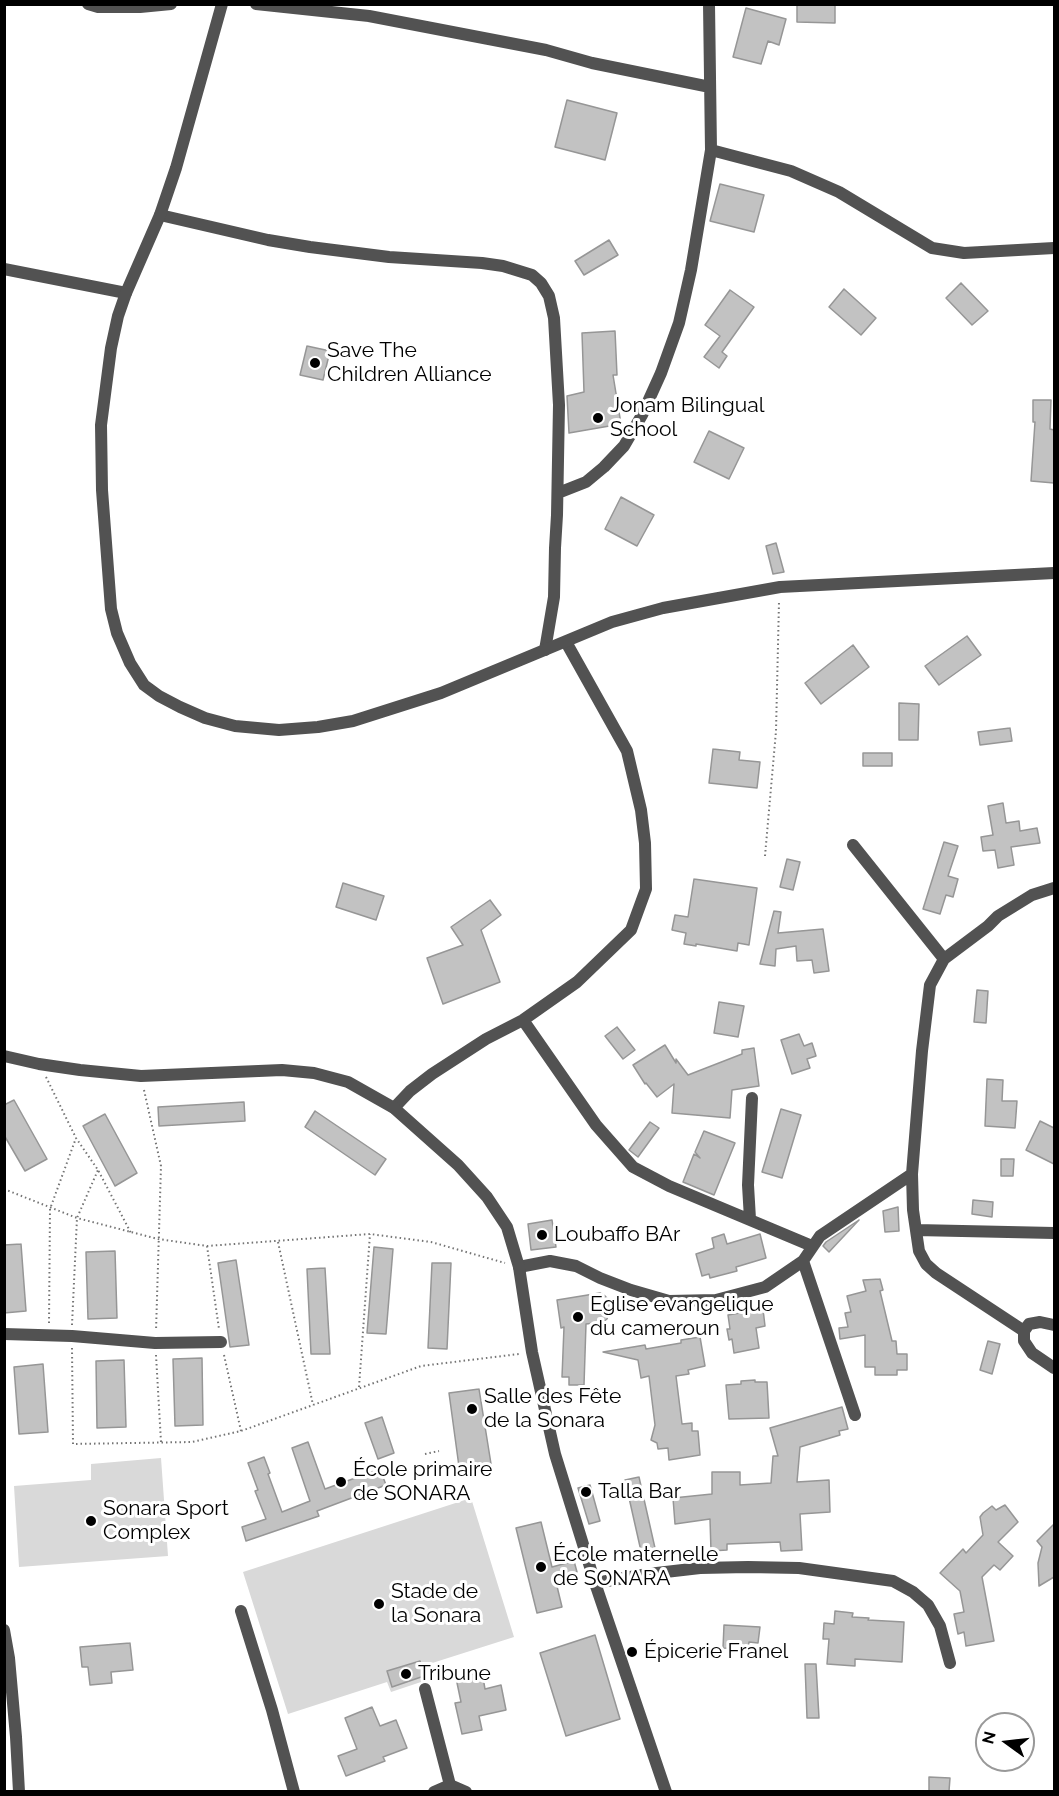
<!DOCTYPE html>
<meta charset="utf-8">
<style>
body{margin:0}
#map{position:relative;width:1059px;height:1796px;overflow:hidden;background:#fff;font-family:Raleway,sans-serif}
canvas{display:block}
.frame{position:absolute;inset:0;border:6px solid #000;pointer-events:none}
.north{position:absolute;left:975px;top:1712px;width:60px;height:60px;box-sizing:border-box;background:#fff;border:2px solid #999;border-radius:50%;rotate:285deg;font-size:16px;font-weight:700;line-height:24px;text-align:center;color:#000}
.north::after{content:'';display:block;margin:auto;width:21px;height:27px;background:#000;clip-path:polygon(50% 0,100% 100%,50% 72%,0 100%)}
</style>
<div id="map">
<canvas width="1059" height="1796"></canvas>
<div class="frame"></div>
<div class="north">N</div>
</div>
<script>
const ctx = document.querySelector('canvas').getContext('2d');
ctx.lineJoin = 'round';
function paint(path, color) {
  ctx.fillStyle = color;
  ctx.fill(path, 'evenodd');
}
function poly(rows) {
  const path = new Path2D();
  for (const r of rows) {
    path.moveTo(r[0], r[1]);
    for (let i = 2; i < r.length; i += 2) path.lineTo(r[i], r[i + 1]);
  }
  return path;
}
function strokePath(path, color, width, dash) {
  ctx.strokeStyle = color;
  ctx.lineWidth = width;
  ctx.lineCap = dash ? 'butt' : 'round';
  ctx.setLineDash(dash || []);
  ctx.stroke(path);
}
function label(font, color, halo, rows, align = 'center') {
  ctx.font = font + ' Raleway,sans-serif';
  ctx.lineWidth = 6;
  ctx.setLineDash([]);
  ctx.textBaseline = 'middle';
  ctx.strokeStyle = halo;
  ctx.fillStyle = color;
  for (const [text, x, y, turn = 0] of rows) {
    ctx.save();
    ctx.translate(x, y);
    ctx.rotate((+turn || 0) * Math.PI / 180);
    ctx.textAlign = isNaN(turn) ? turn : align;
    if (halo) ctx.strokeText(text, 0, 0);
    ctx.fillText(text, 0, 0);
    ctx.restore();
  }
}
const green = poly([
 [161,1458,168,1556,19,1567,14,1486,91,1480,91,1464],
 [471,1498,514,1637,426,1665,430,1679,391,1692,387,1682,288,1714,243,1572]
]);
const building = poly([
 [797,4,835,4,835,23,797,22,797,4],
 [746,8,786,19,779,45,768,41,761,64,733,57,746,8],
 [567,100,617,113,605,160,555,147,567,100],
 [720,184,764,195,754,232,710,221,720,184],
 [609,240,618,255,584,275,575,261,609,240],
 [961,283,988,311,972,325,946,298,961,283],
 [844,289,876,318,861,335,829,307,844,289],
 [730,290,754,307,722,352,727,356,719,368,704,357,720,336,705,325,730,290],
 [615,331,617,375,613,375,621,424,569,433,567,396,584,392,582,333,615,331],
 [307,346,330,351,323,380,300,375,307,346],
 [1033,400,1051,400,1050,429,1054,430,1054,483,1031,481,1035,422,1033,422,1033,400],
 [709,431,744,448,729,479,694,462,709,431],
 [621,497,654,515,637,546,605,529,621,497],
 [776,543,784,572,773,574,766,546,776,543],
 [967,636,981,655,939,685,925,666,967,636],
 [853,645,869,667,821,704,805,683,853,645],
 [899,703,919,704,918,740,899,740,899,703],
 [1010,728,1012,741,980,745,978,732,1010,728],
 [713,749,740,752,739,760,760,762,757,788,709,783,713,749],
 [863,753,892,753,892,766,863,766,863,753],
 [1003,803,1006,823,1019,821,1020,831,1037,828,1040,843,1011,847,1014,865,998,868,995,850,983,851,981,837,993,835,988,806,1003,803],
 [944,842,958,846,948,876,958,879,953,897,946,895,940,914,923,909,944,842],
 [787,859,800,862,793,890,780,887,787,859],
 [694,879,757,888,749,945,738,943,737,951,696,944,696,946,684,944,686,933,672,930,675,915,688,917,694,879],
 [343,883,384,896,376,920,336,907,343,883],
 [490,900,501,915,481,930,500,982,443,1004,427,958,463,945,451,927,490,900],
 [774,911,781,912,778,933,823,929,829,971,814,973,812,960,797,961,796,946,776,949,775,966,760,964,774,911],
 [977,990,988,991,986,1023,974,1022,977,990],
 [719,1002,744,1006,738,1037,714,1033,719,1002],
 [617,1027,635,1050,623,1059,605,1036,617,1027],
 [799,1034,804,1046,812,1043,816,1056,807,1059,810,1068,792,1074,781,1040,799,1034],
 [665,1045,676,1063,676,1059,688,1075,742,1054,742,1050,754,1048,759,1086,732,1090,730,1118,672,1113,674,1084,657,1097,646,1083,645,1084,633,1065,665,1045],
 [987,1079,1003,1080,1002,1101,1017,1101,1015,1128,985,1126,987,1079],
 [14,1100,47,1159,25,1171,4,1135,4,1105,14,1100],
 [244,1102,245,1121,159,1126,158,1107,244,1102],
 [781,1109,801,1115,782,1178,762,1172,781,1109],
 [315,1111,386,1159,375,1175,305,1127,315,1111],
 [105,1114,137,1173,115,1186,83,1126,105,1114],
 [1040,1121,1054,1128,1054,1164,1026,1150,1040,1121],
 [650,1122,659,1128,638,1157,629,1150,650,1122],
 [704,1131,735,1143,714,1195,683,1182,694,1154,700,1158,695,1152,704,1131],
 [1001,1159,1014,1159,1013,1176,1001,1176,1001,1159],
 [973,1200,993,1202,992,1217,972,1214,973,1200],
 [898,1207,899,1231,885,1232,883,1211,898,1207],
 [552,1220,556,1247,531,1250,528,1224,552,1220],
 [859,1220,829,1252,823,1246,826,1242,859,1220],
 [724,1234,727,1244,760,1234,766,1258,736,1267,737,1271,710,1278,709,1274,702,1276,696,1254,714,1248,712,1238,724,1234],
 [21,1244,26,1311,4,1313,4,1245,21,1244],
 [374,1247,393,1249,386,1334,367,1333,374,1247],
 [115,1251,117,1318,88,1319,86,1252,115,1251],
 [236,1260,249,1345,230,1347,218,1263,236,1260],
 [432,1263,451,1263,447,1349,428,1348,432,1263],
 [325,1268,330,1354,311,1354,307,1269,325,1268],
 [880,1279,883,1290,880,1291,892,1341,896,1341,897,1354,907,1354,907,1370,897,1370,897,1375,875,1375,875,1367,865,1367,865,1335,840,1339,839,1328,848,1327,845,1313,851,1312,847,1296,866,1291,863,1280,880,1279],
 [600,1293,605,1296,609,1300,611,1309,607,1319,603,1322,586,1324,584,1385,569,1385,569,1377,562,1377,564,1327,561,1328,557,1300,600,1293],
 [763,1309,765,1326,756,1328,759,1348,734,1353,732,1339,729,1340,727,1329,730,1329,728,1315,763,1309],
 [700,1337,705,1366,688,1370,689,1374,676,1376,682,1424,692,1423,692,1431,698,1431,700,1455,669,1460,668,1448,658,1449,657,1443,651,1440,655,1425,649,1376,641,1378,638,1360,603,1352,645,1345,646,1349,681,1343,681,1340,700,1337],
 [988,1341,1000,1344,992,1374,980,1370,988,1341],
 [202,1358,203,1425,175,1426,173,1359,202,1358],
 [124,1360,126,1427,97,1428,96,1361,124,1360],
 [43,1364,48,1432,19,1434,14,1367,43,1364],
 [755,1380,755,1382,767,1382,769,1418,729,1419,726,1385,741,1384,741,1381,755,1380],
 [479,1389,492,1470,460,1474,449,1393,479,1389],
 [842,1407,848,1429,839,1431,840,1435,800,1447,797,1482,829,1480,830,1512,800,1514,802,1550,781,1551,780,1542,727,1544,727,1550,711,1551,710,1519,675,1524,673,1498,712,1494,712,1472,740,1472,740,1485,771,1483,773,1456,778,1456,770,1428,842,1407],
 [382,1417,394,1453,378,1459,365,1423,382,1417],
 [308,1442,325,1489,380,1469,386,1485,317,1511,319,1516,246,1541,242,1527,266,1519,255,1491,258,1490,248,1463,264,1457,270,1473,268,1474,282,1512,310,1501,292,1448,308,1442],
 [639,1477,657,1557,643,1560,625,1480,639,1477],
 [590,1485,600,1521,589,1524,578,1488,590,1485],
 [1005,1505,1018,1522,998,1542,1013,1556,1000,1570,994,1565,982,1577,994,1641,966,1646,964,1632,958,1634,954,1614,964,1612,960,1591,940,1573,963,1549,966,1553,983,1535,980,1517,983,1513,992,1506,996,1510,1005,1505],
 [541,1522,552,1567,574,1561,577,1572,555,1578,562,1607,537,1613,516,1528,541,1522],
 [1054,1524,1054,1577,1039,1586,1038,1563,1042,1547,1037,1541,1054,1524],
 [835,1611,853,1613,852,1617,869,1618,868,1620,904,1622,902,1662,855,1659,855,1666,827,1664,829,1639,823,1639,824,1623,834,1624,835,1611],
 [724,1625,760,1627,758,1643,749,1642,748,1649,723,1648,724,1625],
 [595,1635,620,1719,566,1736,540,1653,595,1635],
 [130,1643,133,1670,111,1672,112,1683,90,1685,88,1667,82,1667,80,1647,130,1643],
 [420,1661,424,1676,392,1687,387,1671,420,1661],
 [805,1664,816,1664,819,1718,807,1718,805,1664],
 [482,1672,485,1689,501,1685,506,1710,479,1716,482,1730,462,1734,455,1703,461,1702,456,1678,482,1672],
 [372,1707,380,1726,396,1720,407,1748,383,1757,385,1761,346,1776,338,1756,357,1749,345,1718,372,1707],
 [929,1777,950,1778,949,1791,929,1791,929,1777]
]);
const path = poly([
 [765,856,776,731,779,602],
 [46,1077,76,1138,98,1170,131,1233],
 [144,1090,161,1166,156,1331],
 [4,1189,77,1218,158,1239,207,1246,370,1234,431,1242,505,1263],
 [278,1242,313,1405],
 [207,1246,219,1329],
 [49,1323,50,1209,76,1138],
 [72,1325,77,1218,98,1170],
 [72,1348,73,1444,192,1442,241,1431,421,1366,519,1354],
 [156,1355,161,1442],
 [224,1355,241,1431],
 [359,1387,370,1234],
 [425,1454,439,1451]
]);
const minor = poly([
 [88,4,98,7,140,7,171,4],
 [256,4,369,16,546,50,592,63,710,87],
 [711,150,791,171,839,192,932,248,964,253,1054,248],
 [160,215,268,240,310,247,389,257,482,263,503,266,532,275,541,283,549,296,554,318,559,405,557,515,555,548,554,597,545,650],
 [4,269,126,293],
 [558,493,586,482,604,467,624,446,642,415,661,373,679,323,691,270,711,150,709,4],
 [853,845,944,959],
 [523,1020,596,1125,633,1167,669,1186,812,1246],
 [394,1108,410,1091,432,1074,486,1039,523,1020,577,982,631,930,646,889,645,843,641,810,627,751,566,642],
 [750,1219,748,1185,752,1098],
 [916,1230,1054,1233],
 [803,1261,855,1415],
 [519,1267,550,1261,576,1266,600,1278,631,1290,669,1301,716,1300,765,1287,803,1261,820,1236,912,1174],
 [1054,1325,1040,1322,1029,1324,1024,1331,1024,1341,1032,1353,1054,1368],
 [1024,1331,936,1273,926,1264,919,1251,913,1210,912,1174,922,1051,930,985,944,959,988,926,998,916,1032,895,1054,888],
 [4,1334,72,1336,155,1343,221,1342],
 [595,1583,648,1574,700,1568,748,1567,799,1568,893,1581,913,1592,928,1605,940,1626,950,1663],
 [241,1611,272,1710,294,1792],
 [425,1689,450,1785,466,1792],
 [434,1792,450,1785]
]);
const tertiary = poly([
 [222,4,176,168,160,215,126,293,118,316,111,348,101,425,102,490,111,609,117,633,130,663,144,685,159,696,180,707,205,718,235,726,279,730,318,727,353,721,441,693,612,622,663,608,780,587,1054,573],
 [4,1056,39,1064,80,1070,141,1076,282,1070,314,1073,348,1082,394,1108,458,1165,487,1197,507,1227,519,1267,532,1352,555,1454,595,1583,666,1792],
 [4,1630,9,1658,16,1737,19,1792]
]);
const markers = [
 [315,363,6,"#000"],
 [598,418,6,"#000"],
 [542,1235,6,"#000"],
 [578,1317,6,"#000"],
 [472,1409,6,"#000"],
 [341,1482,6,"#000"],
 [586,1492,6,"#000"],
 [91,1521,6,"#000"],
 [541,1567,6,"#000"],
 [379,1604,6,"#000"],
 [632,1652,6,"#000"],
 [406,1674,6,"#000"]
];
const poiNames = [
 ["Save The",327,351],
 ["Children Alliance",327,375],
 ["Jonam Bilingual",610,406],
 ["School",610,430],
 ["Loubaffo BAr",554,1235],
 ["Eglise evangelique",590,1305],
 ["du cameroun",590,1329],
 ["Salle des Fête",484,1397],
 ["de la Sonara",484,1421],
 ["École primaire",353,1470],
 ["de SONARA",353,1494],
 ["Talla Bar",598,1492],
 ["Sonara Sport",103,1509],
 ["Complex",103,1533],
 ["École maternelle",553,1555],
 ["de SONARA",553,1579],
 ["Stade de",391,1592],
 ["la Sonara",391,1616],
 ["Épicerie Franel",644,1652],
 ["Tribune",418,1674]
];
paint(green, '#d9d9d9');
paint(building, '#c2c2c2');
strokePath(building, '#969696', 1.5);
strokePath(path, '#747474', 2, [1.5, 3]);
strokePath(minor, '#525252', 12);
strokePath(tertiary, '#525252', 12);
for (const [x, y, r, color] of markers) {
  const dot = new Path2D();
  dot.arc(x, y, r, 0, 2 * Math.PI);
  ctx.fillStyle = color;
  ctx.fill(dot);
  strokePath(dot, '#fff', 2);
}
label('21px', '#000', '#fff', poiNames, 'left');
</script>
